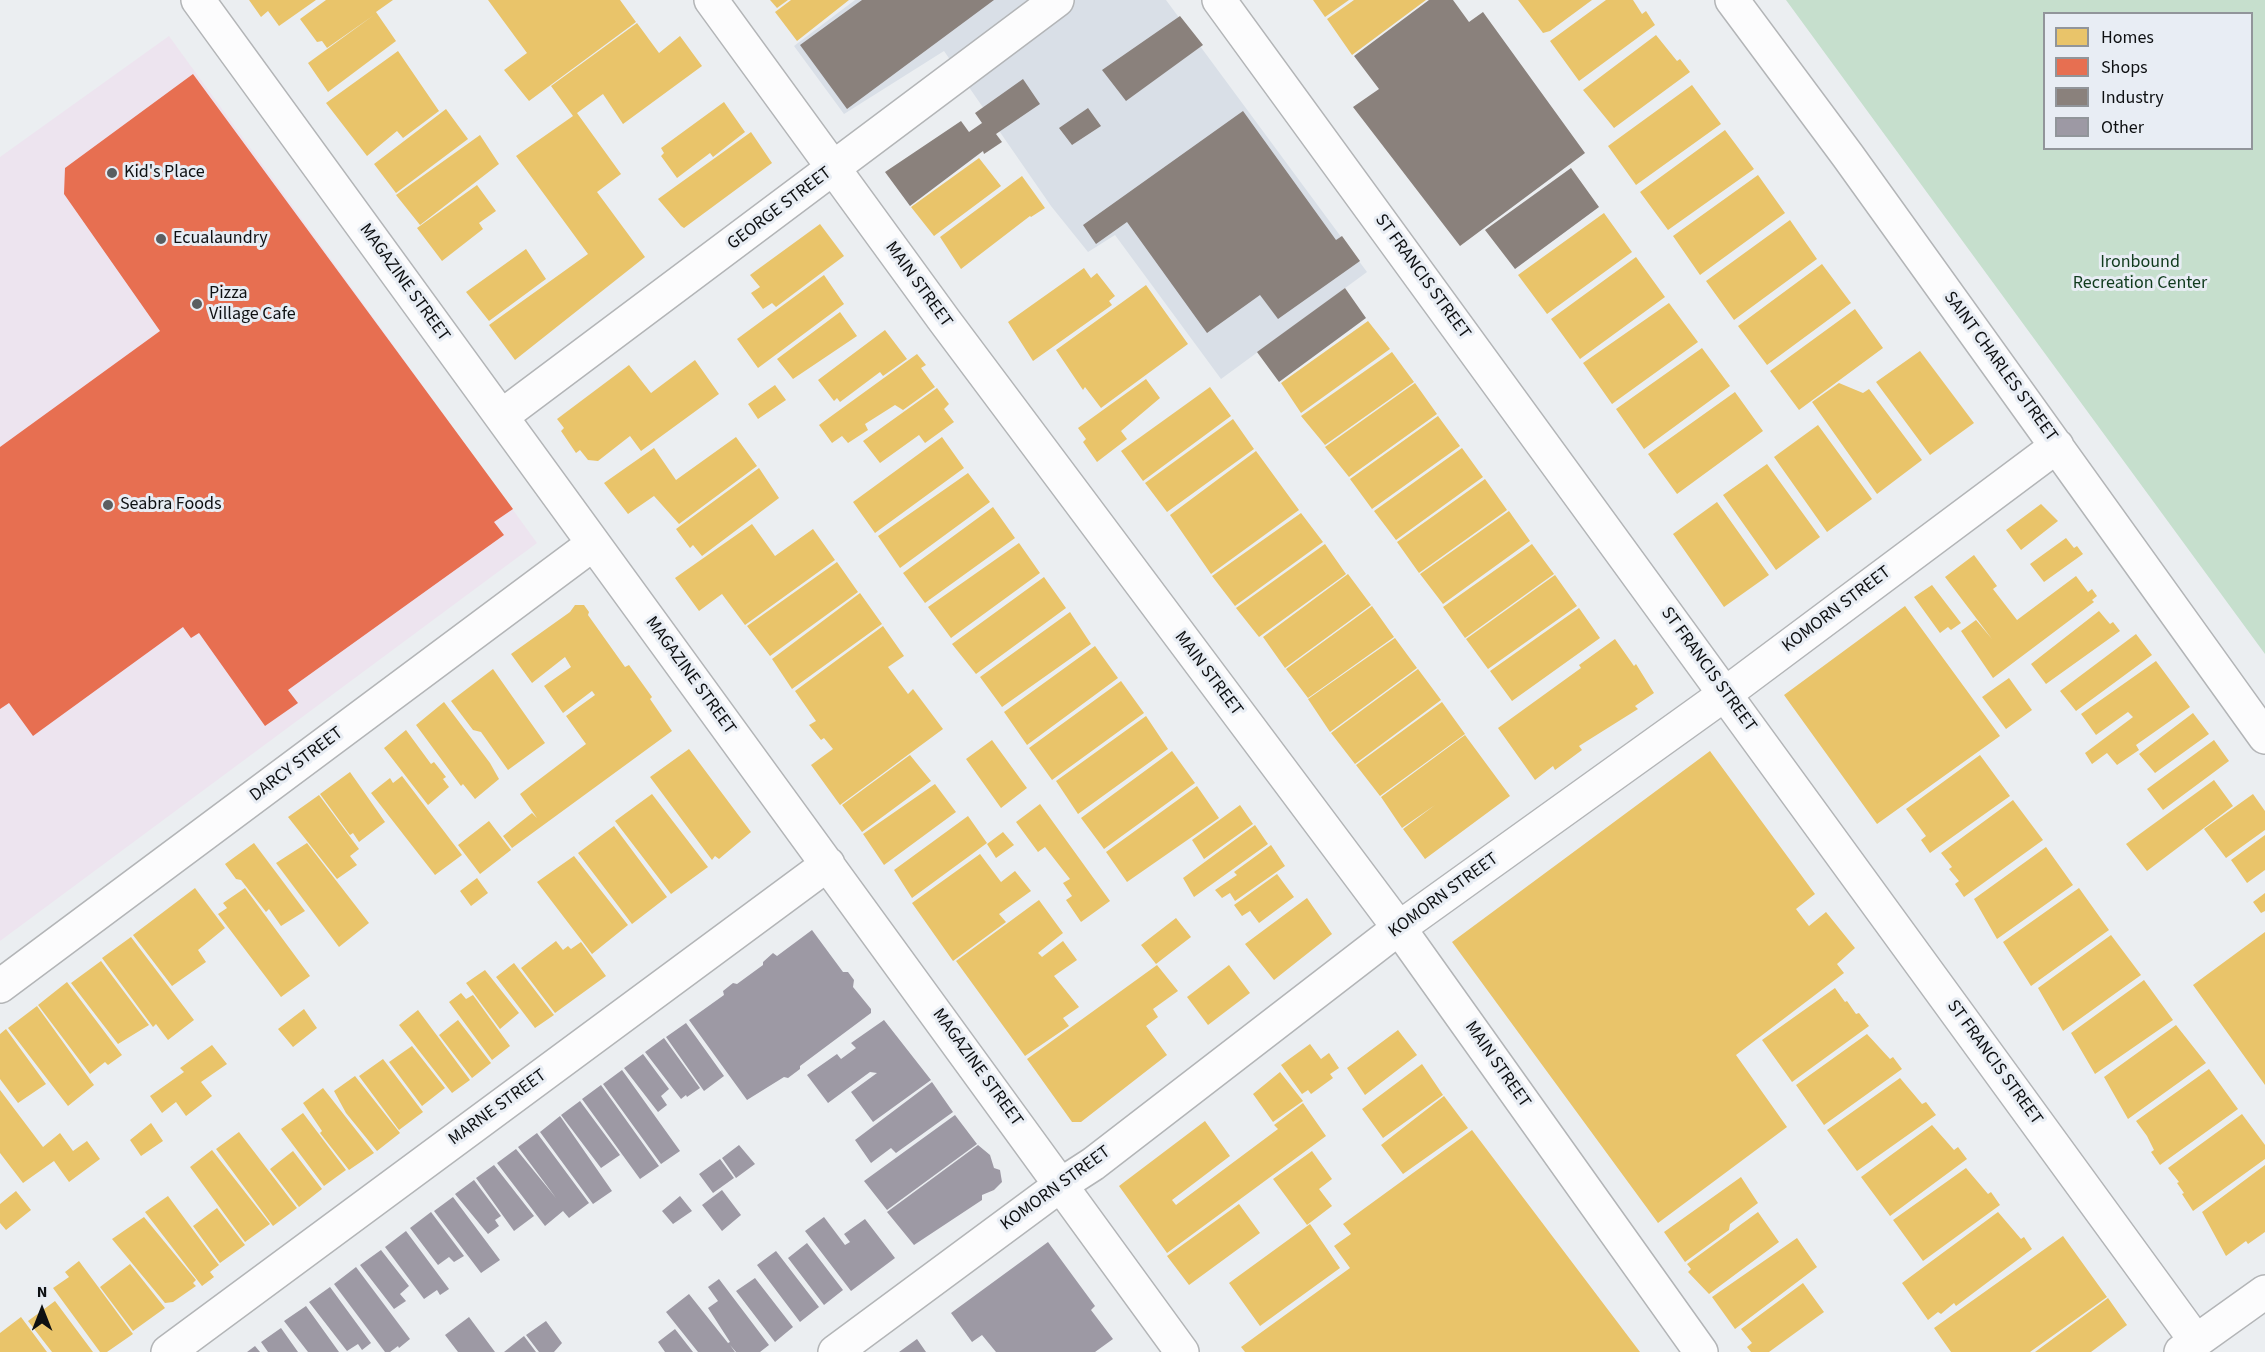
<!DOCTYPE html>
<style>
body{margin:0}
#map{position:relative;width:2265px;height:1352px;overflow:hidden;background:#ebeef1;font-family:"Source Sans 3",sans-serif}
canvas{display:block}
.legend{position:absolute;left:2043px;top:12px;width:210px;height:138px;box-sizing:border-box;background:#e8edf4;border:2px solid #91959a;margin:0;padding:8px 10px;list-style:none;font-size:18px;color:#0e1012}
.legend li{display:flex;align-items:center;gap:12px;height:30px}
.legend b{width:30px;border:2px solid #91959a}
.north{position:absolute;left:12px;top:1280px;width:60px;height:60px;-webkit-text-stroke:4px #e8edf4;paint-order:stroke;rotate:0deg;font-size:16px;font-weight:700;line-height:24px;text-align:center;color:#0e1012}
.north::after{content:'';display:block;margin:auto;width:21px;height:27px;background:#0e1012;clip-path:polygon(50% 0,100% 100%,50% 72%,0 100%)}
</style>
<div id="map">
<canvas width="2265" height="1352"></canvas>
<ul class="legend">
<li><b style="height:16px;background:#e9c46a"></b>Homes</li>
<li><b style="height:16px;background:#e76f51"></b>Shops</li>
<li><b style="height:16px;background:#8a817c"></b>Industry</li>
<li><b style="height:16px;background:#9d99a4"></b>Other</li>
</ul>
<div class="north">N</div>
</div>
<script>
const ctx = document.querySelector('canvas').getContext('2d');
ctx.lineJoin = 'round';
function paint(path, color) {
  ctx.fillStyle = color;
  ctx.fill(path, 'evenodd');
}
function poly(rows) {
  const path = new Path2D();
  for (const r of rows) {
    path.moveTo(r[0], r[1]);
    for (let i = 2; i < r.length; i += 2) path.lineTo(r[i], r[i + 1]);
  }
  return path;
}
function strokePath(path, color, width, dash) {
  ctx.strokeStyle = color;
  ctx.lineWidth = width;
  ctx.lineCap = dash ? 'butt' : 'round';
  ctx.setLineDash(dash || []);
  ctx.stroke(path);
}
function label(font, color, halo, rows, align = 'center') {
  ctx.font = font + ' "Source Sans 3",sans-serif';
  ctx.lineWidth = 6;
  ctx.setLineDash([]);
  ctx.textBaseline = 'middle';
  ctx.strokeStyle = halo;
  ctx.fillStyle = color;
  for (const [text, x, y, turn = 0] of rows) {
    ctx.save();
    ctx.translate(x, y);
    ctx.rotate((+turn || 0) * Math.PI / 180);
    ctx.textAlign = isNaN(turn) ? turn : align;
    if (halo) ctx.strokeText(text, 0, 0);
    ctx.fillText(text, 0, 0);
    ctx.restore();
  }
}
const commercial = poly([
 [169,36,537,543,0,941,0,157]
]);
const built = poly([
 [855,0,1166,0,1367,272,1221,379,1115,235,1088,252,1051,206,944,51,844,114,794,46]
]);
const green = poly([
 [1786,0,2265,0,2265,654],
 [2044,14,2252,14,2252,148,2044,148]
]);
const homes = poly([
 [249,0,316,0,279,26,268,11,261,17],
 [326,0,393,0,376,12,396,41,328,92,308,63,374,15,327,48,322,41,317,42,300,19],
 [488,0,620,0,636,22,529,101,504,70,527,53],
 [770,0,788,0,777,8],
 [791,0,849,0,797,41,775,12],
 [1313,0,1349,0,1325,17],
 [1354,0,1426,0,1352,55,1327,19],
 [1518,0,1592,0,1550,31,1543,33],
 [1606,0,1633,0,1642,14,1646,11,1655,25,1579,81,1550,41],
 [637,23,659,53,680,36,702,66,623,124,603,94,577,113,621,174,597,192,645,257,515,360,489,325,588,254,516,156,573,116,551,86],
 [1656,35,1677,61,1680,59,1690,72,1614,128,1583,90],
 [398,51,439,111,403,138,397,131,367,156,326,103],
 [1692,85,1721,124,1636,185,1608,146],
 [724,102,745,132,713,157,710,153,677,178,661,156,664,153,661,148],
 [446,109,468,139,396,193,374,164],
 [1725,130,1754,169,1668,230,1640,192],
 [751,132,772,163,684,228,681,226,658,199],
 [480,135,499,164,420,225,396,195],
 [979,158,1001,186,934,236,911,207],
 [1758,175,1785,213,1700,275,1673,236],
 [1022,176,1045,208,1031,217,1030,216,961,269,940,237],
 [477,185,496,211,479,223,483,229,442,261,417,228],
 [1604,213,1632,252,1547,314,1518,275],
 [1790,220,1817,259,1734,320,1706,281],
 [820,224,844,256,776,307,772,303,763,309,751,293,760,287,750,275],
 [526,249,546,279,489,321,466,292],
 [1636,257,1665,297,1580,359,1551,319],
 [1822,264,1851,303,1767,365,1738,326],
 [1084,268,1091,278,1097,273,1115,296,1109,301,1112,305,1033,361,1008,322],
 [824,275,844,304,758,368,737,339],
 [1146,285,1188,344,1101,408,1085,387,1083,390,1056,350],
 [1669,303,1698,342,1612,404,1583,363],
 [1855,309,1883,348,1799,410,1770,371],
 [840,312,857,336,793,379,777,359],
 [1368,321,1390,349,1301,413,1281,383],
 [885,330,907,359,883,376,880,372,840,402,837,398,834,401,818,380],
 [1702,348,1730,386,1644,449,1616,409],
 [1920,351,1974,423,1930,455,1876,382],
 [1392,352,1414,382,1325,445,1301,416],
 [917,354,926,365,921,368,935,387,903,410,895,405,865,424,868,430,848,443,842,436,832,443,819,425],
 [695,360,719,394,641,451,630,436,598,461,588,460,580,450,576,453,561,431,564,428,557,419,629,365,651,393],
 [1146,379,1160,398,1121,431,1127,439,1097,462,1083,442,1086,439,1078,428],
 [1415,383,1437,414,1349,477,1325,447],
 [1839,383,1863,393,1869,389,1922,460,1877,494,1812,402],
 [775,385,786,400,758,419,748,404],
 [1210,387,1231,416,1143,481,1121,451],
 [937,388,949,404,944,409,954,422,925,443,919,435,880,463,863,441],
 [1735,392,1763,431,1677,494,1648,454],
 [1438,416,1460,446,1372,509,1350,479],
 [1233,419,1254,449,1167,512,1145,483],
 [1818,425,1872,499,1827,532,1774,457],
 [736,437,757,466,679,524,654,496,628,514,604,483,654,448,676,480],
 [942,437,964,468,875,533,853,502],
 [1462,448,1483,477,1396,540,1374,511],
 [1256,451,1299,510,1211,574,1170,515],
 [1767,464,1820,537,1776,570,1723,495],
 [759,468,779,498,702,556,693,545,690,548,676,529],
 [968,473,990,502,900,568,878,536],
 [1485,479,1507,510,1419,573,1397,542],
 [1717,502,1769,575,1724,607,1673,534],
 [2041,504,2058,521,2021,550,2006,530],
 [993,507,1015,538,925,603,903,573],
 [1509,511,1530,541,1443,604,1420,574],
 [1301,513,1323,542,1235,606,1212,576],
 [752,524,775,556,813,529,835,560,745,625,722,594,699,611,675,578],
 [2066,538,2074,548,2077,546,2083,554,2044,582,2030,564],
 [1019,543,1040,573,951,638,928,607],
 [1325,544,1346,574,1259,637,1236,608],
 [1532,544,1554,574,1465,638,1443,607],
 [1974,555,1997,586,1993,589,2017,620,2076,576,2088,592,2092,589,2097,596,2092,600,2094,602,1993,678,1961,631,1976,620,1992,639,1945,577],
 [837,562,858,592,770,656,747,626],
 [1348,574,1371,605,1285,668,1263,637],
 [1555,575,1577,606,1488,669,1466,639],
 [1044,577,1066,608,976,674,952,644],
 [1932,585,1961,623,1951,630,1948,627,1940,633,1914,597],
 [860,593,882,624,792,689,772,659],
 [575,605,584,605,589,612,588,615,625,667,629,665,652,697,650,699,672,731,512,848,503,836,532,813,537,818,520,794,586,744,566,716,595,695,592,691,563,713,544,686,571,667,565,657,532,683,511,654,570,612],
 [1372,606,1394,637,1308,698,1286,669],
 [1905,606,2000,736,1877,824,1784,695],
 [1579,608,1600,638,1512,701,1490,671],
 [2099,611,2110,624,2113,622,2120,631,2046,684,2031,664],
 [1070,612,1091,644,1002,707,980,677],
 [883,626,904,656,888,667,908,694,913,689,943,729,840,805,811,765,833,749,824,738,821,740,809,725,816,721,795,691],
 [2136,634,2152,655,2076,711,2060,691],
 [1395,638,1417,668,1330,732,1308,699],
 [1615,639,1634,666,1636,664,1654,693,1635,706,1638,709,1579,746,1582,750,1555,770,1553,766,1535,780,1498,728,1581,668,1579,665],
 [1095,646,1118,678,1027,745,1004,712],
 [2156,661,2190,707,2136,745,2139,750,2117,765,2107,753,2092,764,2085,753,2133,717,2128,712,2096,735,2081,714],
 [493,669,545,743,508,770,481,732,473,730,451,701],
 [1418,669,1441,700,1355,764,1331,733],
 [2009,678,2032,710,2006,729,1982,697],
 [1121,681,1144,713,1052,780,1029,748],
 [444,702,490,763,499,779,475,799,463,784,461,786,416,725],
 [1442,702,1465,734,1380,796,1356,765],
 [2193,713,2209,734,2155,773,2139,754],
 [1146,716,1168,749,1078,814,1056,781],
 [406,730,431,764,434,762,446,777,443,779,449,787,428,805,384,748],
 [1465,735,1510,796,1425,859,1403,829,1435,805,1402,828,1381,797],
 [992,740,1027,788,1001,808,966,759],
 [2214,740,2229,761,2163,810,2147,789],
 [689,749,751,832,719,859,715,856,712,860,650,777],
 [1172,751,1195,783,1104,849,1081,818],
 [1710,751,1815,894,1796,909,1809,926,1826,912,1855,948,1837,964,1844,973,1736,1055,1787,1127,1658,1223,1452,942],
 [910,755,931,781,862,832,842,805],
 [1980,755,2010,796,1930,853,1921,840,1926,836,1906,809],
 [350,772,385,822,359,842,353,833,350,835,320,794],
 [402,776,462,855,435,875,371,793,390,778,393,783],
 [2214,780,2233,806,2147,871,2126,844],
 [935,784,956,812,884,865,863,834],
 [1197,786,1219,818,1127,882,1106,852],
 [652,794,708,867,671,894,615,821],
 [2253,794,2265,811,2265,830,2226,858,2204,829],
 [319,795,359,849,350,856,357,865,337,879,288,817],
 [2013,800,2043,840,1964,897,1955,884,1959,881,1949,869,1952,867,1941,853],
 [1040,804,1110,901,1081,922,1066,900,1072,896,1063,883,1070,879,1045,847,1038,852,1016,822],
 [1240,805,1253,824,1204,859,1192,840],
 [968,816,987,843,912,898,894,870],
 [489,821,511,850,480,874,458,845],
 [1255,825,1268,844,1194,897,1183,878],
 [614,826,667,897,632,924,578,853],
 [1003,832,1014,845,996,858,987,844],
 [2265,835,2265,870,2247,883,2231,860],
 [254,843,305,911,281,926,269,909,266,912,241,880,236,879,225,864],
 [307,843,369,923,339,947,276,863],
 [1271,845,1285,866,1235,901,1230,893,1222,898,1215,890,1237,875,1234,872],
 [2046,847,2073,885,1997,939,1974,899],
 [980,854,1001,882,1015,871,1031,891,999,914,1006,922,953,961,912,903],
 [574,856,628,925,592,954,537,882],
 [1277,874,1294,897,1259,923,1250,911,1242,916,1234,905],
 [477,878,488,893,471,906,460,891],
 [195,888,225,928,198,950,206,962,172,986,133,935],
 [245,888,310,976,281,997,218,914,227,908,223,903],
 [2079,888,2109,930,2031,986,2003,942],
 [2265,893,2265,911,2261,913,2253,902],
 [1307,898,1332,934,1274,980,1245,944],
 [1039,900,1063,933,1038,953,1042,957,1063,941,1077,960,1054,976,1079,1007,1063,1018,1069,1026,1025,1056,956,961],
 [1176,918,1191,937,1156,964,1141,945],
 [2265,932,2265,1085,2193,985],
 [2111,935,2141,975,2063,1031,2038,988],
 [131,937,194,1020,168,1040,156,1024,153,1027,102,958],
 [556,941,563,950,568,946,571,949,581,942,606,976,555,1013,521,968],
 [101,961,149,1025,118,1044,71,983],
 [514,963,554,1015,535,1028,496,977],
 [1157,965,1178,991,1153,1009,1158,1017,1146,1026,1167,1055,1081,1122,1072,1122,1027,1059],
 [1229,965,1250,993,1208,1025,1187,997],
 [485,970,519,1013,500,1029,466,983],
 [2144,980,2173,1020,2095,1074,2071,1033],
 [67,982,122,1055,108,1065,105,1062,90,1074,38,1005],
 [1835,988,1845,1002,1847,1001,1856,1014,1859,1013,1869,1026,1792,1082,1762,1040],
 [461,993,466,999,473,995,510,1046,492,1060,449,1002],
 [37,1006,94,1085,68,1106,8,1028],
 [304,1009,317,1028,293,1047,278,1029],
 [418,1010,470,1080,452,1093,399,1025],
 [458,1020,491,1063,472,1078,439,1035],
 [2176,1025,2206,1063,2128,1119,2104,1077],
 [6,1029,46,1084,18,1103,0,1079,0,1034],
 [1398,1030,1417,1055,1365,1095,1347,1068],
 [1867,1034,1890,1059,1893,1057,1902,1069,1824,1125,1796,1085],
 [1310,1044,1321,1059,1329,1053,1339,1068,1330,1074,1333,1078,1311,1094,1308,1090,1302,1094,1281,1065],
 [212,1045,227,1064,201,1082,212,1096,186,1116,176,1102,162,1113,150,1096,184,1072,180,1068],
 [412,1046,445,1088,422,1106,389,1062],
 [383,1059,423,1112,399,1130,359,1076],
 [1422,1064,1443,1095,1383,1138,1362,1109],
 [2209,1069,2238,1109,2160,1165,2151,1152,2154,1150,2147,1136,2136,1121],
 [1280,1072,1303,1101,1273,1122,1253,1094],
 [355,1076,400,1133,377,1151,346,1113,334,1091],
 [1900,1078,1922,1104,1926,1102,1936,1115,1857,1171,1827,1130],
 [323,1088,374,1153,349,1170,320,1133,322,1131,303,1103],
 [0,1090,43,1147,60,1133,73,1151,87,1141,100,1159,69,1182,54,1161,23,1183,0,1153],
 [1444,1096,1468,1128,1403,1174,1381,1145],
 [1303,1103,1326,1136,1167,1253,1119,1186,1205,1121,1230,1156,1172,1200,1176,1205,1278,1129,1274,1125],
 [303,1113,346,1170,324,1186,281,1129],
 [2242,1114,2265,1145,2265,1159,2193,1211,2182,1194,2184,1193,2177,1183,2179,1182,2168,1168],
 [151,1123,163,1141,141,1156,130,1140],
 [1932,1125,1954,1150,1958,1147,1967,1159,1890,1216,1861,1177],
 [1472,1130,1640,1352,1245,1352,1241,1347,1350,1268,1334,1246,1351,1234,1343,1224],
 [239,1132,297,1208,273,1226,216,1149],
 [212,1150,270,1224,245,1242,190,1167],
 [293,1151,322,1189,299,1207,270,1169],
 [1312,1151,1332,1179,1319,1189,1332,1206,1307,1225,1273,1179],
 [2265,1165,2265,1232,2248,1244,2246,1241,2226,1256,2202,1212],
 [1966,1168,1988,1194,1991,1192,2000,1205,1923,1261,1893,1220],
 [1741,1177,1758,1203,1730,1224,1729,1230,1685,1262,1664,1232],
 [16,1191,31,1210,6,1230,0,1223,0,1204],
 [168,1196,219,1265,210,1272,214,1277,202,1286,145,1212],
 [1239,1204,1260,1233,1189,1285,1167,1256],
 [217,1208,245,1245,220,1263,193,1226],
 [1758,1212,1779,1242,1709,1294,1688,1272,1691,1269,1687,1264],
 [1998,1212,2021,1239,2024,1237,2032,1249,1956,1306,1954,1303,1941,1314,1938,1312,1928,1320,1902,1283],
 [144,1217,196,1280,193,1283,196,1286,173,1302,165,1303,112,1239],
 [1310,1224,1340,1268,1260,1326,1229,1283],
 [2063,1236,2107,1297,2030,1352,1951,1352,1934,1328],
 [1797,1238,1817,1267,1735,1329,1712,1297],
 [79,1261,133,1334,107,1352,100,1352,53,1288,69,1277,65,1272],
 [130,1264,165,1308,133,1331,100,1287],
 [1803,1283,1824,1312,1769,1352,1751,1352,1747,1347,1752,1343,1741,1329],
 [2108,1298,2127,1325,2091,1352,2035,1352],
 [55,1301,93,1352,52,1352,28,1321],
 [21,1317,47,1352,0,1352,0,1333]
]);
const shops = poly([
 [193,74,513,509,494,522,504,535,288,690,298,703,265,726,199,633,191,638,183,627,33,736,9,703,0,709,0,447,160,331,64,194,65,168]
]);
const industry = poly([
 [862,0,994,0,847,109,800,45],
 [1429,0,1453,0,1469,22,1483,12,1585,153,1460,246,1353,107,1379,89,1354,56],
 [1180,16,1203,45,1126,101,1102,70],
 [1023,79,1040,104,996,134,1002,142,984,154,983,151,910,206,885,172,961,121,969,132,982,123,975,113],
 [1088,108,1101,126,1072,145,1059,128],
 [1243,111,1336,240,1342,236,1360,261,1278,319,1260,295,1207,333,1127,222,1096,244,1083,225],
 [1571,168,1599,207,1515,269,1485,230],
 [1345,288,1366,318,1279,382,1257,352]
]);
const building = poly([
 [812,930,843,972,848,972,854,980,853,987,871,1009,871,1013,800,1066,800,1069,788,1078,784,1077,747,1100,689,1020,724,995,723,991,733,983,737,984,763,965,763,962,773,953,777,956],
 [884,1020,931,1080,873,1122,851,1092,877,1073,870,1072,828,1103,807,1075,837,1054,841,1059,856,1048,851,1043],
 [686,1023,724,1076,704,1091,666,1037],
 [664,1038,700,1088,687,1097,686,1095,681,1099,645,1052],
 [643,1054,669,1089,661,1096,667,1105,658,1112,624,1068],
 [622,1070,680,1151,661,1164,603,1084],
 [932,1082,953,1112,896,1153,891,1148,871,1163,855,1140],
 [601,1085,659,1166,640,1179,582,1099],
 [580,1101,620,1155,601,1168,561,1115],
 [955,1115,977,1144,887,1210,864,1181],
 [560,1116,612,1191,593,1204,540,1132],
 [537,1133,589,1203,569,1218,563,1211,545,1226,497,1163,516,1149,556,1198,518,1147],
 [739,1145,755,1164,736,1178,722,1158],
 [978,1145,990,1155,994,1168,1000,1170,1002,1182,994,1190,982,1195,982,1200,914,1245,887,1212],
 [720,1159,734,1178,713,1193,699,1174],
 [494,1165,534,1216,514,1231,476,1178],
 [474,1180,501,1216,495,1220,499,1226,488,1234,455,1194],
 [722,1190,741,1215,722,1231,702,1205],
 [680,1196,692,1211,673,1224,662,1211],
 [453,1197,500,1260,481,1273,434,1211],
 [431,1212,464,1256,454,1262,449,1257,438,1265,410,1228],
 [824,1217,845,1245,850,1242,844,1234,865,1219,895,1258,851,1291,805,1231],
 [406,1231,449,1289,440,1295,437,1290,424,1299,385,1247],
 [1048,1242,1095,1306,1091,1310,1113,1339,1095,1352,996,1352,982,1335,972,1342,951,1313],
 [807,1243,843,1290,824,1305,788,1258],
 [381,1250,409,1286,400,1294,406,1301,394,1309,360,1265],
 [776,1251,819,1307,800,1322,757,1265],
 [356,1267,410,1339,399,1348,398,1346,390,1352,385,1352,334,1284],
 [755,1278,793,1327,775,1342,736,1291],
 [719,1279,769,1345,760,1352,736,1352,730,1345,735,1352,698,1352,666,1312,689,1294,728,1343,730,1342,708,1308,718,1301,708,1287],
 [330,1287,371,1343,362,1350,358,1344,347,1351,309,1302],
 [306,1306,339,1352,308,1352,284,1321],
 [469,1317,495,1352,458,1352,445,1335],
 [546,1321,562,1343,554,1352,539,1352,526,1335],
 [281,1328,298,1352,268,1352,261,1342],
 [675,1329,693,1352,665,1352,658,1342],
 [524,1336,536,1352,504,1352],
 [917,1339,926,1352,899,1352],
 [255,1346,260,1352,247,1352]
]);
const minor = poly([
 [198,0,1182,1352],
 [711,0,944,320,1399,928,1701,1352],
 [1219,0,2196,1341],
 [1732,0,1848,156,2265,737],
 [502,416,1057,0],
 [0,986,593,544],
 [168,1352,828,864],
 [835,1352,1062,1184,1093,1164,1399,928,1725,694,2057,446],
 [2181,1352,2265,1292]
]);
const markers = [
 [112,173,6,"#5b5e60"],
 [161,239,6,"#5b5e60"],
 [197,304,6,"#5b5e60"],
 [108,505,6,"#5b5e60"]
];
const poiNames = [
 ["Kid's Place",124,173],
 ["Ecualaundry",173,239],
 ["Pizza",209,294],
 ["Village Cafe",209,315],
 ["Seabra Foods",120,505]
];
const streetNames = [
 ["GEORGE STREET",780,209,-37],
 ["ST FRANCIS STREET",1422,277,54],
 ["MAGAZINE STREET",404,283,54],
 ["MAIN STREET",918,285,54],
 ["SAINT CHARLES STREET",2000,367,54],
 ["KOMORN STREET",1837,610,-37],
 ["ST FRANCIS STREET",1708,670,54],
 ["MAIN STREET",1208,674,53],
 ["MAGAZINE STREET",690,676,54],
 ["DARCY STREET",297,765,-37],
 ["KOMORN STREET",1444,896,-36],
 ["ST FRANCIS STREET",1994,1063,54],
 ["MAIN STREET",1497,1065,55],
 ["MAGAZINE STREET",977,1068,54],
 ["MARNE STREET",498,1108,-36],
 ["KOMORN STREET",1056,1189,-36]
];
const parkNames = [
 ["Ironbound",2140,263],
 ["Recreation Center",2140,284]
];
paint(commercial, '#ede4ef');
paint(built, '#d9dfe7');
paint(green, '#c6dfcd');
paint(homes, '#e9c46a');
paint(shops, '#e76f51');
paint(industry, '#8a817c');
paint(building, '#9d99a4');
strokePath(minor, '#b3b5b7', 36);
strokePath(minor, '#fcfcfd', 33);
for (const [x, y, r, color] of markers) {
  const dot = new Path2D();
  dot.arc(x, y, r, 0, 2 * Math.PI);
  ctx.fillStyle = color;
  ctx.fill(dot);
  strokePath(dot, '#e8edf4', 2);
}
label('18px', '#0e1012', '#e8edf4', poiNames, 'left');
label('18px', '#0e1012', '#e8edf4', streetNames);
label('18px', '#113c1e', '#e8edf4', parkNames);
</script>
